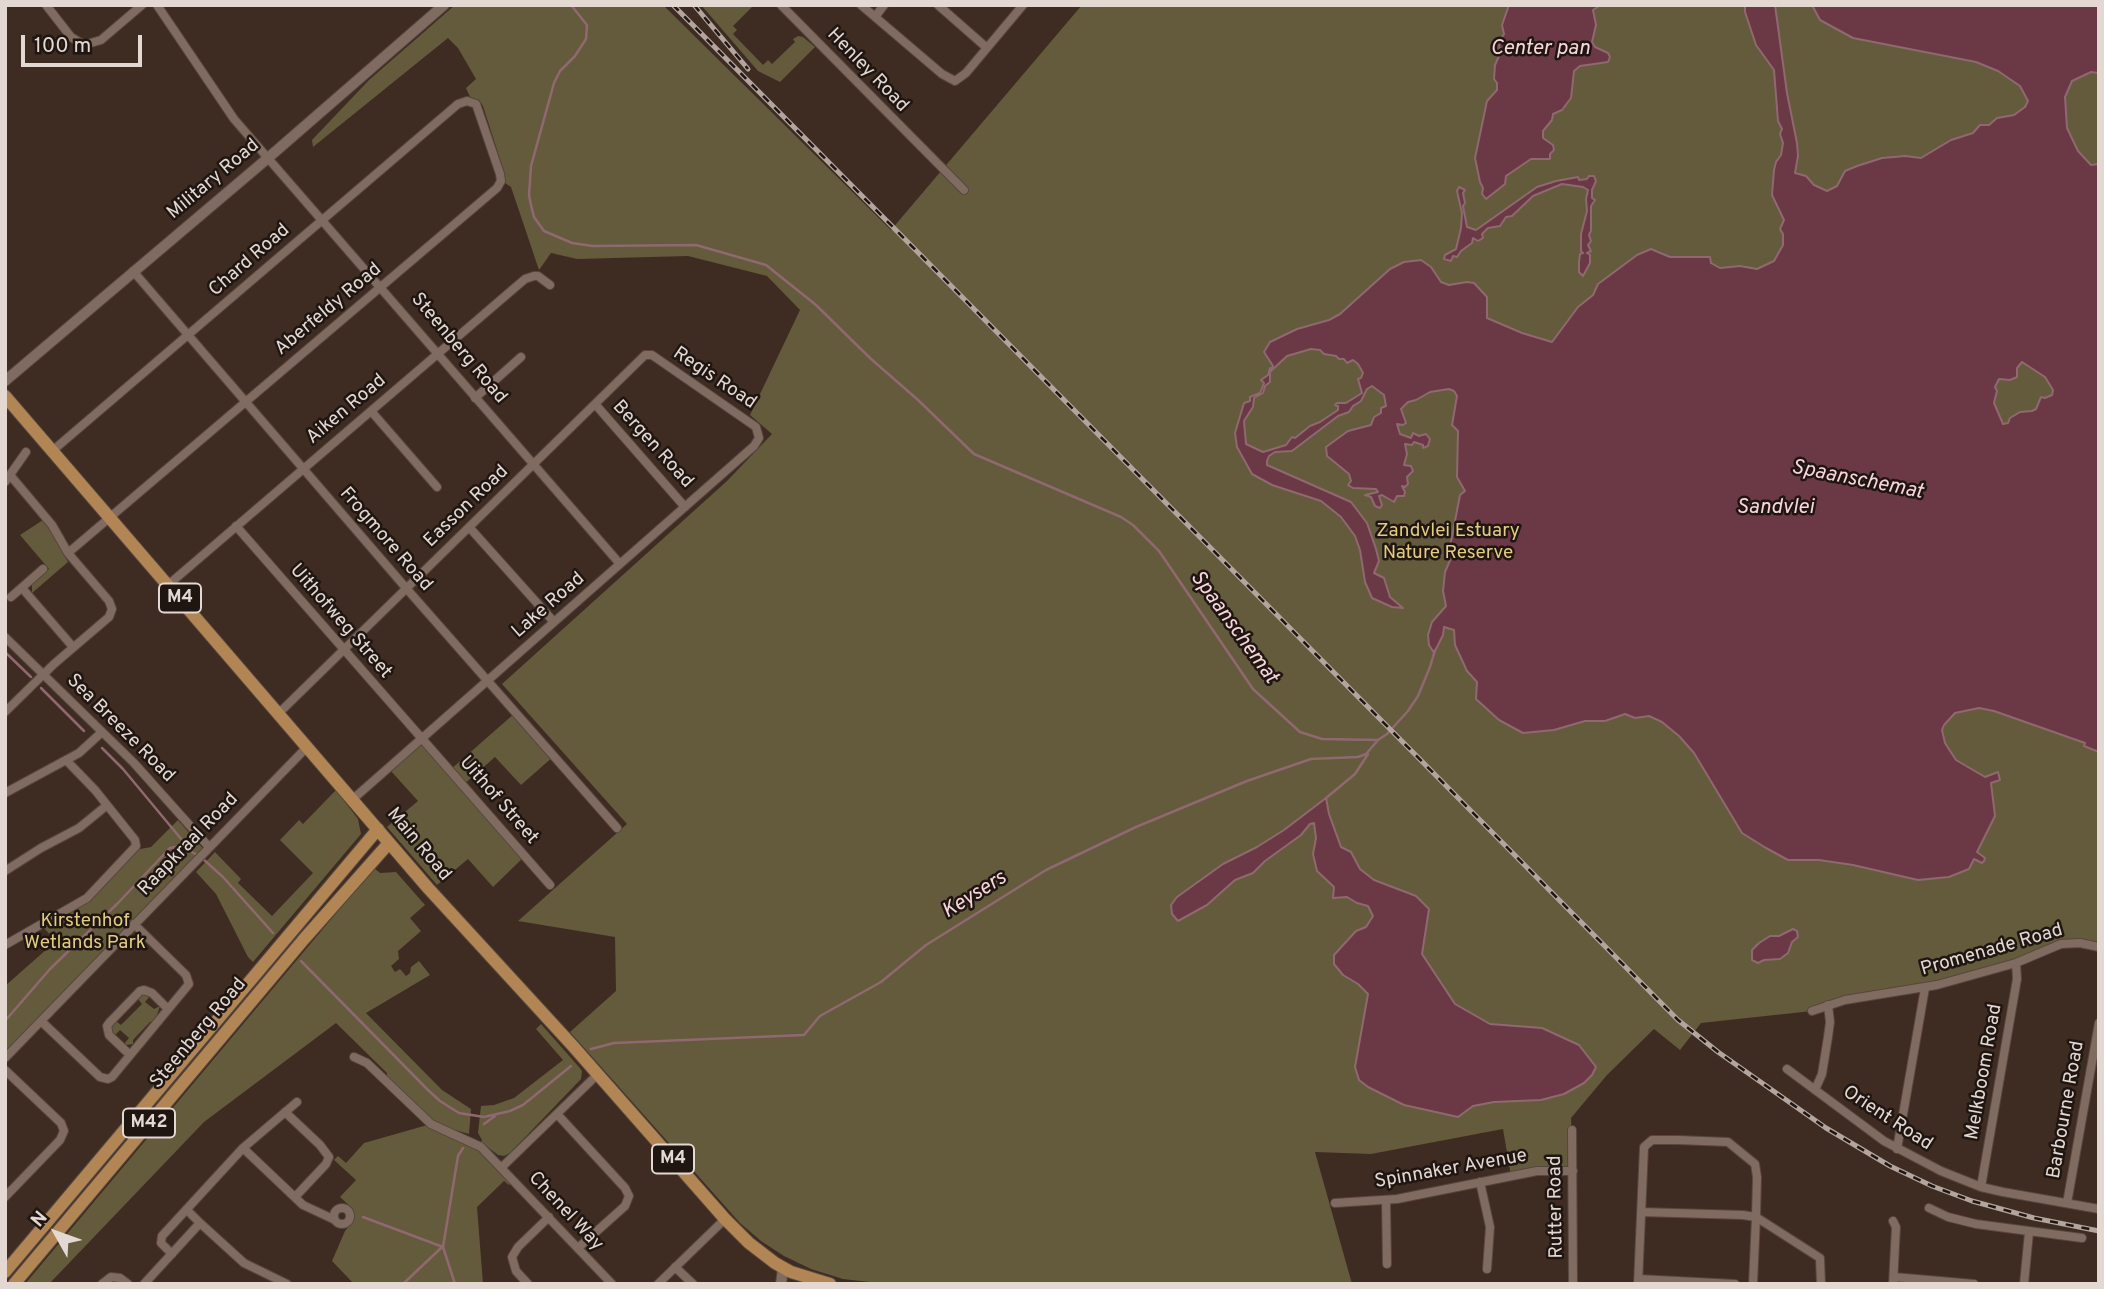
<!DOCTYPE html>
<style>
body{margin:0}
#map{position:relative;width:2104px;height:1289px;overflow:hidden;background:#3e2c22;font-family:Overpass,sans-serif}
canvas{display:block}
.frame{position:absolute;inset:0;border:7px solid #e4d8d2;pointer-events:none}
.north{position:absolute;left:21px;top:1198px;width:70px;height:70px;-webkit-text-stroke:5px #1f1612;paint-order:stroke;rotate:310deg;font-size:19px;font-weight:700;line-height:28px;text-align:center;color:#e4d8d2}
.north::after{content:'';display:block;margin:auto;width:24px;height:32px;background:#e4d8d2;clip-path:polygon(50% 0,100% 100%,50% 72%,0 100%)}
.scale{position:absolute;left:21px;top:35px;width:121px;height:32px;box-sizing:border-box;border:4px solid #e4d8d2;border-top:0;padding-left:9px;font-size:21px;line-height:24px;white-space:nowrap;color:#e4d8d2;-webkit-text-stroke:5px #1f1612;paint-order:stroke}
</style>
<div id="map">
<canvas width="2104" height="1289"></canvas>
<div class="frame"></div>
<div class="north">N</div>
<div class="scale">100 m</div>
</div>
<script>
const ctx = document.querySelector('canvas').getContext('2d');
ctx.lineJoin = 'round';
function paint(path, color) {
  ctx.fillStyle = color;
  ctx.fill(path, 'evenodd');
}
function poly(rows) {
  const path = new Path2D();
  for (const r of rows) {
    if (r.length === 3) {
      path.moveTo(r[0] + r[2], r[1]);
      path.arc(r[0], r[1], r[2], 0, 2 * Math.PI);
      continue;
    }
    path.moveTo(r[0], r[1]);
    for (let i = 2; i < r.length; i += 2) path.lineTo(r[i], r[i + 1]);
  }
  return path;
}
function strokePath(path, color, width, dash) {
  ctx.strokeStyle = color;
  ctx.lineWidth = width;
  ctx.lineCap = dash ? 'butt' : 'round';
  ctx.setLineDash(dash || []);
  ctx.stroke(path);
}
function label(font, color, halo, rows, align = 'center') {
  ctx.font = font + ' Overpass,sans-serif';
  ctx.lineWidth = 5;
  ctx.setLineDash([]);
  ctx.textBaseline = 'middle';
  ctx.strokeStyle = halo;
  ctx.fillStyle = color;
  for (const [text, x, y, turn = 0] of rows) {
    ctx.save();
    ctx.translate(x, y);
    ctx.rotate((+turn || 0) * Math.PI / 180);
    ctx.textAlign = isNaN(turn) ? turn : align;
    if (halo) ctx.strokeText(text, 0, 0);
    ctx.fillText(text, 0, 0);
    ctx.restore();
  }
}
const green = poly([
 [455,5,663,5,891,230,1082,5,2099,5,2099,947,2071,942,2016,963,1937,985,1845,1000,1812,1011,1701,1023,1680,1050,1654,1029,1607,1075,1571,1118,1573,1171,1511,1176,1503,1129,1371,1154,1315,1152,1352,1284,888,1284,843,1279,811,1269,784,1256,761,1241,740,1223,570,1032,616,991,615,937,518,921,627,824,502,684,727,481,772,434,750,415,800,310,767,276,688,256,577,259,551,253,539,270,511,187,505,183,505,175,483,106,479,100,470,97,466,88,476,79,458,48,448,38,313,147,312,140,369,80],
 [701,5,754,5,733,26,737,30,733,34,763,65,768,60,772,64,795,42,793,39,798,36,803,37,815,47,780,82,758,71],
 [43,520,51,531,68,562,32,593,32,583,49,569,20,535],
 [515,713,554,756,521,785,495,757,463,785,525,856,493,887,468,859,437,885,387,827,418,801,390,770,417,745,424,746,450,770],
 [336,790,358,819,361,834,253,962,248,957,216,894,196,872,215,852,241,879,238,883,272,916,313,873,280,840,299,820,303,824],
 [178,820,205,851,5,1058,5,986,56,941,41,925,87,898,135,850,151,847],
 [374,868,380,873,396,872,425,905,410,918,421,931,398,951,399,959,391,966,395,972,400,969,406,976,410,973,411,967,419,961,430,975,366,1013,442,1090,471,1109,469,1134,441,1126,421,1112,387,1078,387,1073,336,1023,204,1122,49,1284,25,1284],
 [143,994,150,996,145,1002,154,1009,160,1006,155,1021,150,1022,133,1040,133,1044,126,1045,124,1044,129,1038,120,1030,115,1035,111,1030,112,1026,116,1021,121,1025,142,1004,138,999],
 [541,1024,579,1067,582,1071,581,1079,510,1153,504,1156,498,1155,481,1142,482,1140,478,1133,481,1106,494,1105,514,1098,563,1060,536,1029],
 [431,1124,472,1141,513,1180,509,1185,504,1181,477,1207,483,1284,354,1284,332,1261,345,1231,354,1220,353,1209,340,1197,356,1180,334,1160,338,1156,346,1163,364,1143]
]);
const water = poly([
 [1509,5,1601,5,1593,10,1596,25,1592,42,1595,47,1608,53,1610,57,1608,62,1580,66,1574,71,1571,98,1562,110,1553,114,1552,120,1543,131,1543,138,1553,145,1554,150,1550,154,1550,159,1531,159,1506,176,1505,184,1486,199,1482,194,1483,188,1480,182,1475,158,1487,101,1497,90,1497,83,1494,79,1495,65,1500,54,1499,42,1504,34,1502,25,1509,5],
 [1745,5,1775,5,1787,93,1797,143,1798,156,1795,173,1806,176,1814,185,1827,191,1837,186,1845,171,1857,166,1882,158,1905,156,1921,158,1951,140,1973,133,1980,125,1989,125,1997,118,2014,115,2025,107,2028,101,2020,86,1998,71,1976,62,1853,38,1820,20,1812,5,2099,5,2099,73,2091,72,2072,81,2065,97,2067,128,2078,151,2091,165,2099,164,2099,752,2084,746,2085,743,1994,711,1979,708,1955,713,1944,725,1942,730,1945,743,1956,760,1985,777,1998,772,2000,780,1991,783,1995,816,1977,852,1985,858,1984,861,1982,863,1974,859,1969,869,1949,877,1918,880,1853,865,1819,860,1788,860,1766,848,1742,833,1694,753,1679,736,1662,722,1649,716,1635,718,1625,714,1605,721,1585,721,1554,730,1523,733,1499,720,1476,699,1477,682,1467,671,1455,645,1454,630,1444,627,1443,635,1434,653,1429,645,1428,635,1432,622,1446,606,1443,591,1445,572,1451,558,1449,552,1460,495,1465,491,1457,477,1458,431,1452,425,1457,396,1454,391,1449,389,1430,392,1416,400,1408,402,1401,409,1406,423,1403,425,1397,424,1400,434,1411,438,1413,433,1419,436,1426,434,1430,439,1428,446,1423,448,1423,445,1414,442,1412,445,1405,444,1407,454,1404,465,1411,466,1413,471,1407,477,1408,484,1405,487,1402,486,1405,492,1404,496,1397,496,1394,502,1382,495,1379,496,1382,505,1380,508,1375,506,1371,497,1365,495,1378,492,1376,489,1353,488,1348,485,1351,481,1349,474,1327,456,1326,447,1348,431,1371,425,1374,417,1381,413,1381,408,1386,406,1384,395,1372,386,1367,389,1361,401,1353,406,1349,412,1338,416,1292,451,1275,452,1269,456,1267,461,1267,465,1351,502,1367,523,1376,549,1379,561,1374,573,1384,578,1390,597,1403,608,1392,607,1372,598,1365,582,1360,550,1355,536,1341,517,1321,501,1272,485,1252,474,1237,447,1235,433,1244,403,1250,401,1250,397,1260,393,1264,383,1261,380,1268,375,1270,368,1272,369,1273,366,1264,352,1270,342,1297,329,1329,320,1340,314,1390,269,1404,262,1421,260,1431,267,1441,282,1449,285,1467,282,1474,283,1487,297,1487,318,1522,333,1552,342,1578,307,1593,295,1598,284,1637,255,1651,249,1670,257,1710,257,1711,263,1720,268,1740,266,1757,269,1774,261,1783,245,1783,234,1780,229,1784,220,1772,195,1774,170,1776,162,1781,155,1783,143,1780,134,1782,129,1778,121,1774,70,1756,45,1745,12,1745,5],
 [1311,349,1320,350,1324,354,1336,356,1339,359,1344,359,1347,363,1353,360,1358,364,1363,373,1361,378,1358,379,1362,393,1346,403,1337,403,1335,405,1338,406,1338,410,1320,422,1310,426,1295,438,1292,437,1286,445,1263,452,1246,444,1244,421,1253,407,1254,398,1263,393,1265,386,1270,382,1270,372,1287,356,1311,349],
 [2022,362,2045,377,2053,390,2052,395,2045,398,2041,397,2036,409,2032,411,2020,412,2010,418,2008,423,2003,424,1994,403,1997,391,1995,387,1999,379,2010,380,2017,377,2017,368,2022,362],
 [1589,176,1594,176,1596,181,1592,190,1592,198,1595,200,1591,206,1591,231,1589,235,1591,241,1588,245,1591,251,1587,253,1590,255,1590,263,1583,276,1579,272,1579,262,1580,254,1583,253,1581,251,1581,234,1587,211,1586,199,1588,190,1583,187,1562,184,1533,196,1512,216,1506,217,1500,226,1488,228,1482,234,1483,238,1478,241,1473,238,1472,243,1461,251,1457,257,1453,256,1451,261,1444,259,1445,255,1456,249,1461,228,1462,213,1457,191,1459,187,1465,190,1463,193,1465,203,1463,206,1467,227,1476,230,1537,187,1556,181,1578,177,1579,180,1587,179,1589,176],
 [1326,798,1329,814,1341,847,1351,852,1360,869,1374,880,1416,896,1429,909,1422,954,1455,1004,1490,1024,1542,1028,1579,1045,1596,1067,1592,1075,1584,1083,1564,1094,1541,1100,1494,1102,1473,1106,1458,1117,1404,1105,1368,1087,1359,1080,1355,1067,1368,994,1358,984,1343,975,1334,964,1334,955,1356,931,1366,927,1373,916,1368,906,1357,903,1347,897,1333,898,1334,887,1317,871,1313,854,1316,838,1314,823,1310,824,1301,835,1265,861,1253,873,1235,880,1207,905,1178,921,1172,914,1171,905,1177,897,1223,864,1257,847,1284,830,1326,798],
 [1793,929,1797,931,1798,937,1792,942,1788,953,1780,959,1764,960,1758,963,1752,960,1752,950,1759,943,1770,936,1779,936,1793,929]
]);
const stream = poly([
 [571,5,587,25,586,39,575,56,560,71,554,83,531,166,529,195,531,205,534,217,544,231,572,243,593,246,696,245,766,265,816,305,870,358,918,400,974,454,1121,517,1133,525,1159,551,1253,689,1300,732,1322,739,1378,740,1387,734,1408,711,1418,696,1430,667,1435,650],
 [5,652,31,677],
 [41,688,84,731],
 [102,748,123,769,187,846],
 [1326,798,1355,774,1368,754],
 [203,859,223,877,273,933],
 [301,961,428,1090,440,1101,459,1113,484,1117,510,1111,523,1105,571,1066],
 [5,1021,50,969,117,904,170,848,182,846,197,855],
 [591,1049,614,1043,804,1035,820,1016,881,982,926,945,1046,870,1136,827,1247,781,1311,759,1358,757,1366,754,1378,740],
 [484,1124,495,1116],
 [363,1217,443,1247],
 [403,1284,441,1248],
 [455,1284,443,1247,458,1156,463,1148]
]);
const street = poly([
 [46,5,71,37,84,45,101,40,142,5],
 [157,5,234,119,620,564],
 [781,5,964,190],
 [861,5,942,74,955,81,966,73,1023,5],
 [938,5,987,48],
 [875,17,884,5],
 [133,271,406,588,617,828],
 [475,398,521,357],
 [595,404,685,507],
 [371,411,437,487],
 [51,452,458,104,467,101,476,104,500,174,501,181,497,188,68,553],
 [5,482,26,452],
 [236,526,550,885],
 [469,527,554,622],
 [168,585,525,279,534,276,538,276,550,285],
 [22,588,73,647],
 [11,597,43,569],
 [5,637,134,763,209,847],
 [5,712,54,664,109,617,112,609,109,601,68,553,52,525,10,475],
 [279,713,645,355,652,355,756,427,759,438,754,446,353,799],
 [5,793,79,753,102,732],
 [5,871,41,848,79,828,106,806],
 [5,945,87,898,136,846,135,840,95,790,66,760],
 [1812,1011,1845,1000,1937,985,2016,963,2061,944,2080,943,2099,947],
 [41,1021,100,1077,108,1079,112,1077,189,984,186,975,134,924],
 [129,1054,109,1035,107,1026,110,1022,140,991,144,990,152,993,167,1008],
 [354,1057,367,1063,431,1124,481,1147,612,1284],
 [5,1058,308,746],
 [1787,1069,1884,1141,1941,1171,1981,1187,2003,1192,2099,1209],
 [5,1070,61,1123,64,1131,60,1140,5,1197],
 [1815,1090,1822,1074,1828,1037,1830,1022,1828,1005],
 [285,1112,320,1145,329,1157,326,1164,295,1197],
 [557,1114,625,1188,629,1196,625,1206,578,1248],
 [1572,1130,1573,1284],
 [243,1148,303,1205,335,1220],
 [1897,1149,1925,988],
 [502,1167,598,1074],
 [1480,1182,1490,1227,1487,1269],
 [1981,1187,2017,979,2016,963],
 [1386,1200,1387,1264],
 [1335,1203,1397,1199,1537,1171,1573,1171],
 [2067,1203,2099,1023],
 [342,1216,8],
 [1929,1208,1948,1217,1976,1224,2082,1238],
 [1641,1212,1743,1215,1756,1217,1820,1258,1821,1284],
 [1893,1221,1896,1227,1893,1284],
 [200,1223,244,1263,287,1284],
 [172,1254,161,1243,162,1236,243,1148,297,1102],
 [675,1267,693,1284],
 [1894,1277,1974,1284],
 [1639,1279,1735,1284],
 [102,1284,111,1277,120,1278,128,1284],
 [144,1284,200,1223,187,1210],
 [528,1284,516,1271,512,1257,518,1247,549,1217],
 [658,1284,725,1219],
 [1638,1284,1644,1147,1652,1140,1678,1140,1728,1142,1755,1164,1757,1177,1756,1217,1753,1284],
 [2024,1284,2029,1232]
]);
const secondary = poly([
 [5,381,268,158,444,5],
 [781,1284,783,1268]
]);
const primary = poly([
 [5,396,428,888,572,1045,725,1219,749,1243,775,1263,791,1272,830,1284],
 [5,1272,378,829],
 [14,1284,304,939,389,843]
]);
const rail = poly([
 [673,5,1678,1020,1718,1052,1826,1128,1890,1166,1932,1186,1972,1201,2034,1218,2099,1231],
 [694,5,748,69]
]);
const shields = [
 [180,598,42],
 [149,1123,52],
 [673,1159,42]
];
const shieldNames = [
 ["M4",180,598],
 ["M42",149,1123],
 ["M4",673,1159]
];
const streetNames = [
 ["Henley Road",867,71,46],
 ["Military Road",214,180,-40],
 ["Chard Road",250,261,-41],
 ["Aberfeldy Road",329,310,-40],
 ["Steenberg Road",458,349,50],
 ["Regis Road",714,379,34],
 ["Aiken Road",347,410,-40],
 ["Bergen Road",652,445,48],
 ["Easson Road",467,507,-44],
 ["Frogmore Road",385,540,49],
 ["Lake Road",549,606,-41],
 ["Uithofweg Street",340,622,49],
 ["Sea Breeze Road",120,729,45],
 ["Uithof Street",498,801,49],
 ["Raapkraal Road",189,845,-46],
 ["Main Road",418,845,50],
 ["Promenade Road",1992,951,-16],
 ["Steenberg Road",199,1034,-50],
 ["Melkboom Road",1985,1072,-80],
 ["Barbourne Road",2067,1110,-80],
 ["Orient Road",1887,1119,33],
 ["Spinnaker Avenue",1451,1170,-10],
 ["Rutter Road",1557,1207,-91],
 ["Chenel Way",565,1212,47]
];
const parkNames = [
 ["Zandvlei Estuary",1448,532],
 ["Nature Reserve",1448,554],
 ["Kirstenhof",85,922],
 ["Wetlands Park",85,944]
];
const waterNames = [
 ["Center pan",1540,50],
 ["Spaanschemat",1857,481,11],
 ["Sandvlei",1775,509],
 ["Spaanschemat",1233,628,54],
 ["Keysers",975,896,-32]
];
paint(green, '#645a3c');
paint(water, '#6a3945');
strokePath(water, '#8f696f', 2);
strokePath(stream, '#8f696f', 2.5);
strokePath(street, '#56473f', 10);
strokePath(secondary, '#56473f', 12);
strokePath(primary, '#56473f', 14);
strokePath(street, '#806b60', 8);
strokePath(secondary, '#806b60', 10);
strokePath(primary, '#b28654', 12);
strokePath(rail, '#b3a59e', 5);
strokePath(rail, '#1f1612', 2.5, [8]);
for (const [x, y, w] of shields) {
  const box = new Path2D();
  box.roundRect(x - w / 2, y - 14.5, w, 29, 5);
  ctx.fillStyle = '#1f1612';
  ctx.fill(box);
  strokePath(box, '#e4d8d2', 2);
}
label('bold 18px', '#e4d8d2', null, shieldNames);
label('19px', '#e4d8d2', '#1f1612', streetNames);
label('19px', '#e3cc7e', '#1f1612', parkNames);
label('italic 21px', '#f9d6dd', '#1f1612', waterNames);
</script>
